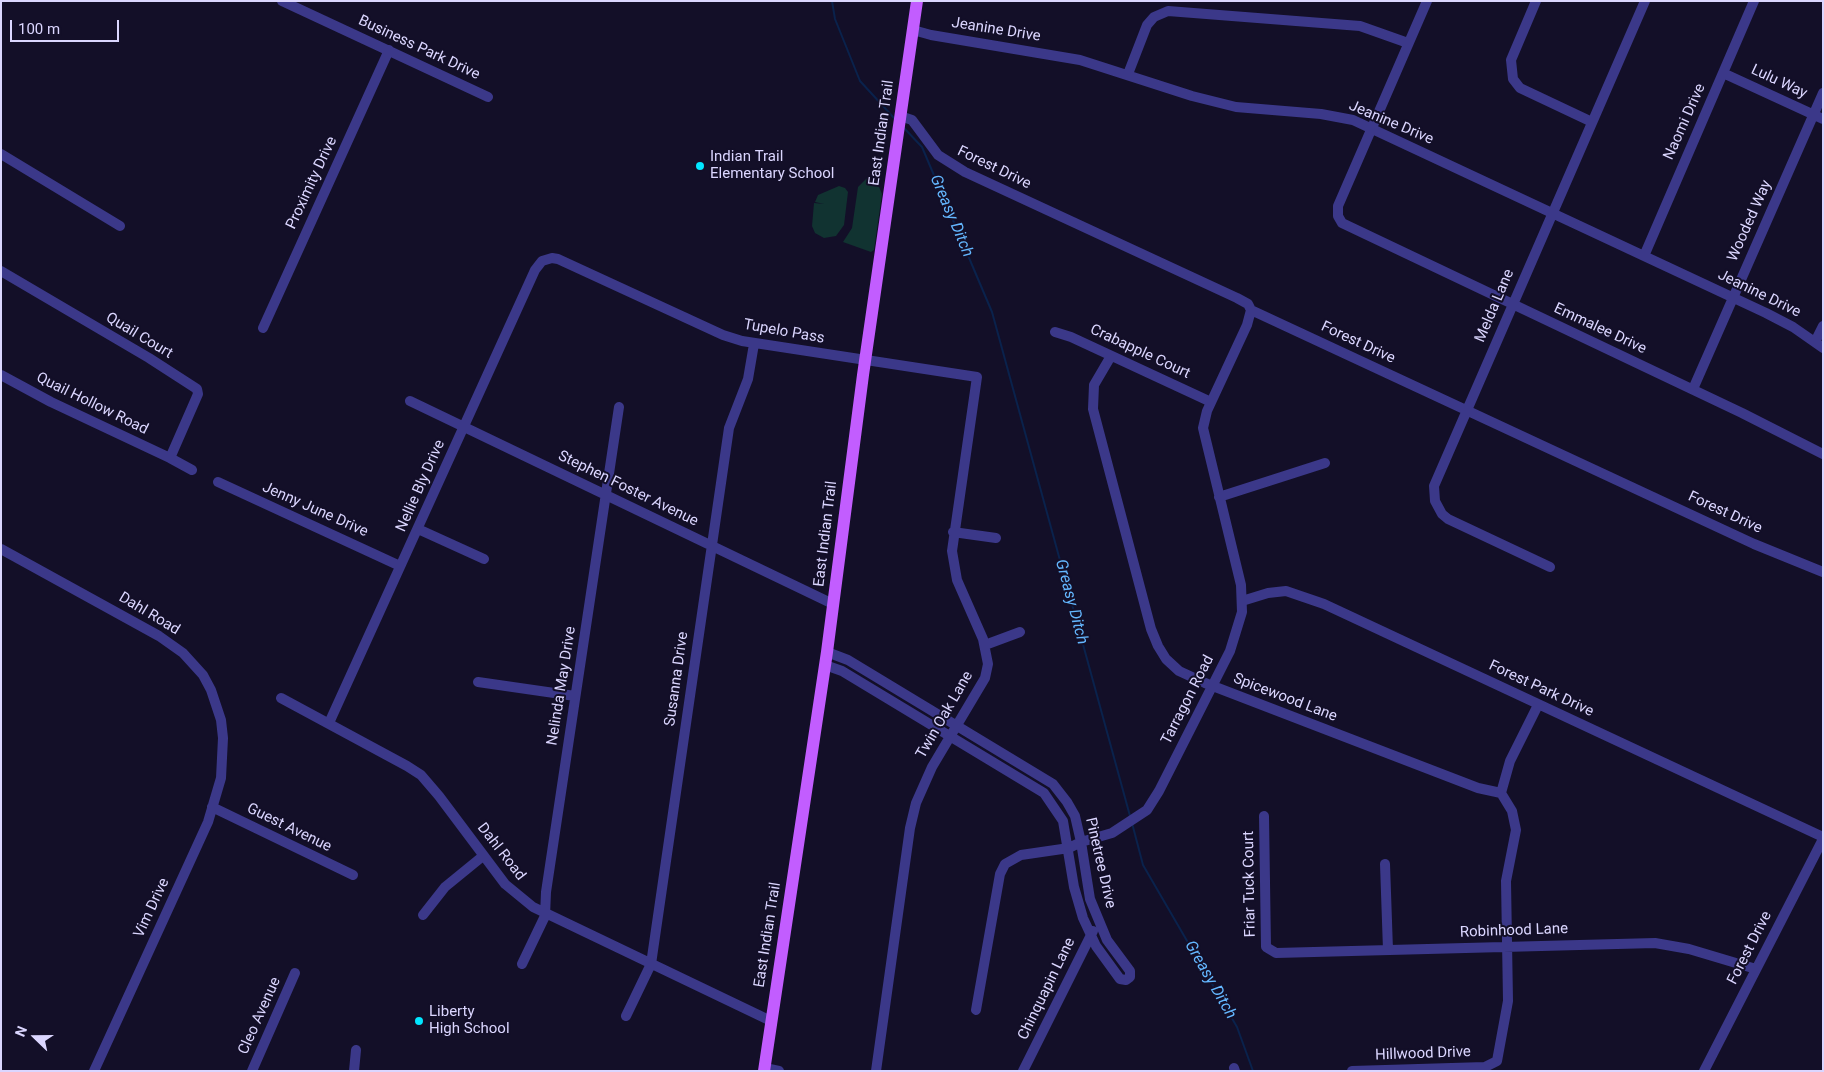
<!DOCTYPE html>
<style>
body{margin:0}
#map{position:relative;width:1824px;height:1072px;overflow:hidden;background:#130f28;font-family:Roboto,sans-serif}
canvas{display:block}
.frame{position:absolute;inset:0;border:2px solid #dbd6ff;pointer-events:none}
.north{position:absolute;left:10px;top:1012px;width:50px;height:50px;-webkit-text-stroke:4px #130f28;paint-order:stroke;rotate:292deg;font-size:14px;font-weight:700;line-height:20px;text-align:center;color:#dbd6ff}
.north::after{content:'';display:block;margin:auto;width:18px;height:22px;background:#dbd6ff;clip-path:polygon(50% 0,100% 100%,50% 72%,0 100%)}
.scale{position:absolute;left:10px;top:20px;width:109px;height:22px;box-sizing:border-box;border:2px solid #dbd6ff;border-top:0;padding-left:6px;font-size:15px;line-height:18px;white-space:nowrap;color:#dbd6ff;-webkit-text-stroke:4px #130f28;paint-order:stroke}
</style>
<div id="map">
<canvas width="1824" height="1072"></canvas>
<div class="frame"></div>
<div class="north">N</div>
<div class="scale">100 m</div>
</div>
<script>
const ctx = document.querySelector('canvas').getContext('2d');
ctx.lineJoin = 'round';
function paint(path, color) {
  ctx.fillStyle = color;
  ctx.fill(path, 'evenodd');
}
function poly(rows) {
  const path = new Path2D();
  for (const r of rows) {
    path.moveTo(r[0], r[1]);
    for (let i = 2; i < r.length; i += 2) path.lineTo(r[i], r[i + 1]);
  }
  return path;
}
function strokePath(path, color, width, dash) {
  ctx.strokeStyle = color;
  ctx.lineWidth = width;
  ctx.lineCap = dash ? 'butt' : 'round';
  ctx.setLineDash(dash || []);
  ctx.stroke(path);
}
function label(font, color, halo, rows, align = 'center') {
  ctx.font = font + ' Roboto,sans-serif';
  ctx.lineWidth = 4;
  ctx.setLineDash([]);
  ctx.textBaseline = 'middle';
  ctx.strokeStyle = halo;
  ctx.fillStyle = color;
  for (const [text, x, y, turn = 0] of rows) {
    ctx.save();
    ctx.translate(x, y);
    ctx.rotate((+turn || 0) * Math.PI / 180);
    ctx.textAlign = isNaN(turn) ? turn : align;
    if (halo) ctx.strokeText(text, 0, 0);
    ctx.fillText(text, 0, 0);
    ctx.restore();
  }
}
const green = poly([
 [868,177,877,182,882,194,874,250,871,252,843,242,852,228,858,187],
 [839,186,845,188,848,192,844,225,836,236,824,238,815,233,812,226,814,203,824,204,815,202,818,195]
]);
const stream = poly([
 [832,1,835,19,860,81,894,118],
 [904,128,922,147,992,312,1130,816],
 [1132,823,1143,865,1237,1027,1253,1071]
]);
const minor = poly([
 [282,1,488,97],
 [1427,1,1338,206,1338,216,1342,223,1742,413,1823,454],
 [1536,1,1511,60,1513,79,1520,88,1592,122],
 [913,30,931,35,1080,60,1192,96,1236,107,1321,114,1353,120,1766,313,1793,327,1823,348],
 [1723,73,1823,119],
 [1128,74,1147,25,1154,17,1168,11,1360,26,1408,43],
 [900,116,912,120,938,155,965,172,1237,298,1248,304,1251,310,1754,544,1823,572],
 [1,154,120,226],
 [1644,256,1754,1],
 [1,271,149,358,197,389,198,394,170,458],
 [263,328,389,50],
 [1055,332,1071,337,1211,402],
 [1815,342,1823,326],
 [1111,356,1094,385,1093,409,1151,629,1158,646,1166,659,1179,671,1205,683,1478,788,1501,793],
 [1,375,51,402,170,458,192,470],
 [1693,389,1823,93],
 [410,401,833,604],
 [218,482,400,566],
 [1219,497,1325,463],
 [418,529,484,559],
 [953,532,996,538],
 [1,549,159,636,183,653,203,675,211,690,221,720,223,738,221,778,208,822,94,1071],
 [1550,567,1448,519,1442,514,1435,501,1434,486,1645,1],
 [1242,601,1268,593,1286,591,1324,604,1823,837],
 [985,645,1020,632],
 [825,665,842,671,1044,793,1063,821,1074,887,1083,918,1096,946,1120,979,1126,980,1130,977,1130,971,1107,940,1090,899,1081,842,1075,816,1067,802,1053,784,848,660,827,652],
 [478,682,575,696],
 [281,698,407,766,421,775,439,796,505,884,533,907,771,1021],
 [329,723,535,270,542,261,552,258,558,259,723,335,742,341,977,377,952,551,957,580,983,639,988,664,985,678,932,767,916,803,910,828,876,1071],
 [212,807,353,875],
 [1264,816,1266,947,1276,953,1655,943,1689,949,1756,969],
 [1385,864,1388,950],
 [423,915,445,887,483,856],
 [522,964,545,916,546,892,619,407],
 [976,1010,1000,874,1005,864,1021,855,1069,848,1081,842,1112,833,1147,810,1159,791,1230,651,1242,612,1241,585,1203,428,1207,411,1247,325,1251,310],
 [626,1016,651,964,729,428,748,379,754,344],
 [765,1068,779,1071],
 [1234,1068,1235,1071],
 [252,1071,295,973],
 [354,1071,356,1050],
 [1023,1071,1093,931],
 [1352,1071,1485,1067,1497,1061,1508,1001,1506,881,1516,830,1512,811,1501,793,1510,761,1538,705],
 [1704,1071,1823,839]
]);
const major = poly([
 [764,1071,827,652,863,375,917,1]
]);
const markers = [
 [700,166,5,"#02e6ff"],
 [419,1021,5,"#02e6ff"]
];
const streetNames = [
 ["Jeanine Drive",996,30,9],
 ["Business Park Drive",419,48,25],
 ["Lulu Way",1779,82,25],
 ["Naomi Drive",1685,122,-66],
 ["Jeanine Drive",1391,123,23],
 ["East Indian Trail",882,133,-82],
 ["Forest Drive",994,168,26],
 ["Proximity Drive",312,183,-65],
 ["Wooded Way",1750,221,-66],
 ["Jeanine Drive",1759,294,26],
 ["Melda Lane",1495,306,-67],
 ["Emmalee Drive",1600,329,25],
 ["Tupelo Pass",784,332,10],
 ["Quail Court",139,336,31],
 ["Forest Drive",1358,343,25],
 ["Crabapple Court",1140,352,25],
 ["Quail Hollow Road",92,404,26],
 ["Nellie Bly Drive",421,486,-66],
 ["Stephen Foster Avenue",628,489,26],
 ["Jenny June Drive",315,510,24],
 ["Forest Drive",1725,513,25],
 ["East Indian Trail",826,534,-83],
 ["Dahl Road",149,614,31],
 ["Susanna Drive",677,679,-82],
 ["Nelinda May Drive",562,686,-81],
 ["Forest Park Drive",1541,689,25],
 ["Spicewood Lane",1285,698,21],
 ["Tarragon Road",1188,700,-63],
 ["Twin Oak Lane",945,715,-60],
 ["Guest Avenue",289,828,26],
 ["Dahl Road",501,852,52],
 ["Pinetree Drive",1100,863,77],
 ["Friar Tuck Court",1250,884,-91],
 ["Vim Drive",152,908,-65],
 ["Robinhood Lane",1514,931,-2],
 ["East Indian Trail",768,935,-81],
 ["Forest Drive",1750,948,-63],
 ["Chinquapin Lane",1047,989,-64],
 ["Cleo Avenue",260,1016,-66],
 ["Hillwood Drive",1423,1054,-2]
];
const poiNames = [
 ["Indian Trail",710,157],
 ["Elementary School",710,174],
 ["Liberty",429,1012],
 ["High School",429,1029]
];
const waterNames = [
 ["Greasy Ditch",951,216,67],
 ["Greasy Ditch",1071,602,75],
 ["Greasy Ditch",1210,980,60]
];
paint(green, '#113331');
strokePath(stream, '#0a224c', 2);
strokePath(minor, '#3b3889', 10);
strokePath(major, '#c25dff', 12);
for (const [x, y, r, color] of markers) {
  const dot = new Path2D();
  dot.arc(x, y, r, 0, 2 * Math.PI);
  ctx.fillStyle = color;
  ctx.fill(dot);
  strokePath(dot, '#130f28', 2);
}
label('15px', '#dbd6ff', '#130f28', streetNames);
label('15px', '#dbd6ff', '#130f28', poiNames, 'left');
label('italic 16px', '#64b7ff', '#130f28', waterNames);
</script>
